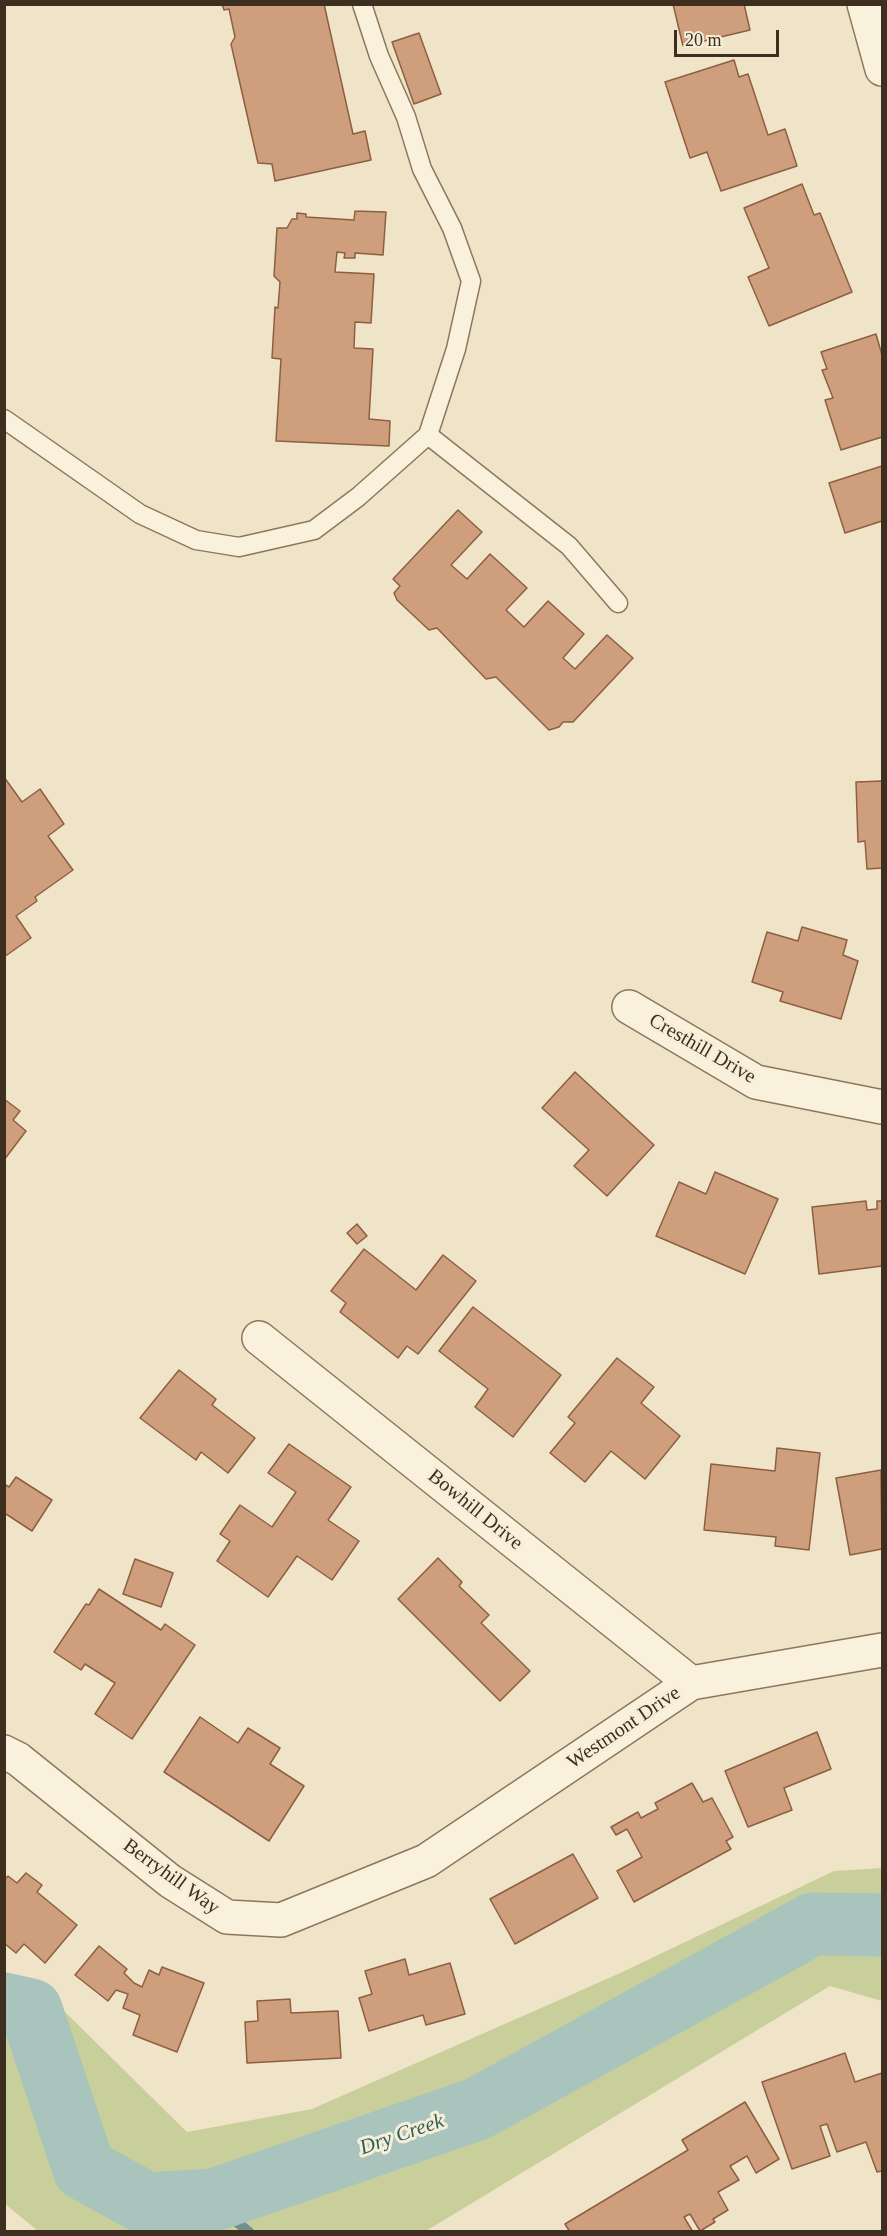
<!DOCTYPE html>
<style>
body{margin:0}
#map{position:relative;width:887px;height:2236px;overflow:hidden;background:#f0e4c8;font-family:Georgia,serif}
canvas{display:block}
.frame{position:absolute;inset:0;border:6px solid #3d2e20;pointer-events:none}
.scale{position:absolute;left:674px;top:30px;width:105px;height:27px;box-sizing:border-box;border:3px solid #3d2e20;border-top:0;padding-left:8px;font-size:18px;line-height:21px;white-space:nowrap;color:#3d2e20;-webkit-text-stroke:4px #f7eed8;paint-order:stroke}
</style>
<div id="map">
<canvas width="887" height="2236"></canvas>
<div class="frame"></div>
<div class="scale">20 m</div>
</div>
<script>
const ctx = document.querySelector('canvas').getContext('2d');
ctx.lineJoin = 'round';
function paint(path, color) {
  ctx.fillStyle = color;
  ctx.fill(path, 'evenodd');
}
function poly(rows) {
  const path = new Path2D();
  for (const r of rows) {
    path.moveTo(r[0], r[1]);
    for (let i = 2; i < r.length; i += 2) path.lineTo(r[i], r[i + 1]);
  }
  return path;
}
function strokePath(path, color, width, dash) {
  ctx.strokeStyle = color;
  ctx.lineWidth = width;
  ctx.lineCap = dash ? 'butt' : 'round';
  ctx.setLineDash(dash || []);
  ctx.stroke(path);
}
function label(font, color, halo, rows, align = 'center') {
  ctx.font = font + ' Georgia,serif';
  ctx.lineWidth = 6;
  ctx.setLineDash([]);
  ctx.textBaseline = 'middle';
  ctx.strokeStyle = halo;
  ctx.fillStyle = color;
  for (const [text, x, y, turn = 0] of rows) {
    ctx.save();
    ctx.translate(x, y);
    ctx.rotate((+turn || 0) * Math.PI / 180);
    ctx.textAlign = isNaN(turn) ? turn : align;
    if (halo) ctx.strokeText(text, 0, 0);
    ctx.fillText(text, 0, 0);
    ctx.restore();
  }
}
const green = poly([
 [882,1868,882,2001,830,1986,426,2231,38,2231,5,2204,5,1977,58,2005,187,2132,312,2109,618,1974,834,1871]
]);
const stream = poly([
 [214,2200,222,2210,249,2232]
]);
const river = poly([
 [4,2004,31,2010,84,2169,147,2204,214,2200,477,2109,813,1924,882,1925]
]);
const building = poly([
 [222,4,324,4,353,134,365,131,371,160,275,181,272,164,258,163,231,44,235,37,229,9,224,10,222,4],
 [673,4,744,4,750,30,683,46,673,4],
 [419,33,441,94,414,104,392,42,419,33],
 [734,60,739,77,748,74,768,135,785,129,797,166,721,191,707,152,690,158,665,82,734,60],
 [802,184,814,215,820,213,852,292,769,326,748,277,769,268,744,208,802,184],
 [355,211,386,212,383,255,355,253,355,258,344,258,345,253,337,252,335,272,374,274,371,323,355,322,354,348,373,349,369,419,390,421,389,446,276,441,281,359,272,358,275,307,278,308,280,282,274,276,277,228,287,228,292,219,297,219,297,213,306,214,306,217,354,220,355,211],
 [876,334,882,355,882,437,841,450,825,400,833,398,822,370,827,369,821,352,876,334],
 [882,466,882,521,845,533,829,483,882,466],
 [458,510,482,532,451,565,467,579,490,554,527,588,506,610,524,627,548,601,584,634,563,658,575,669,607,635,633,658,573,722,563,722,559,727,549,730,496,677,486,679,437,628,429,630,397,600,394,593,400,586,393,579,458,510],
 [4,777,22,802,40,789,64,824,48,836,73,870,35,897,37,901,16,916,31,938,4,957,4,777],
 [882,781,882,868,867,869,865,841,858,842,856,782,882,781],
 [802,927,847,940,843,955,858,961,841,1019,780,1001,783,992,752,982,767,932,798,941,802,927],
 [575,1072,654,1145,607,1196,574,1166,589,1150,542,1108,575,1072],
 [4,1099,20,1111,13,1120,26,1131,4,1160,4,1099],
 [715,1172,778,1199,745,1274,656,1236,679,1182,706,1194,715,1172],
 [866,1201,867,1210,877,1209,877,1201,882,1201,882,1266,819,1274,812,1207,866,1201],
 [357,1224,367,1236,357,1244,347,1233,357,1224],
 [364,1249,416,1290,443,1255,476,1281,418,1354,407,1346,398,1358,340,1312,346,1303,331,1291,364,1249],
 [473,1307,561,1375,513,1437,475,1407,488,1389,439,1351,473,1307],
 [617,1358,654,1387,641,1403,680,1436,645,1479,611,1451,585,1482,550,1453,575,1423,568,1417,617,1358],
 [179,1370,216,1399,212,1405,255,1438,228,1473,201,1452,196,1460,140,1418,179,1370],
 [289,1444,351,1487,328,1520,359,1541,332,1580,297,1556,268,1597,217,1561,230,1541,220,1534,240,1505,272,1527,296,1492,268,1473,289,1444],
 [777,1448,820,1453,809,1550,775,1546,776,1537,704,1530,711,1464,775,1471,777,1448],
 [881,1470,882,1549,850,1555,836,1478,881,1470],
 [16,1477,52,1500,32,1531,6,1514,4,1516,4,1484,9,1487,16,1477],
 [438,1558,462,1582,459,1586,489,1615,481,1623,530,1671,500,1701,398,1599,438,1558],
 [135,1559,173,1573,161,1607,123,1594,135,1559],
 [99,1589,161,1630,165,1624,195,1645,132,1739,95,1714,115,1683,85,1664,81,1670,54,1652,86,1604,89,1605,99,1589],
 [200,1717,238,1743,248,1728,280,1748,270,1764,304,1786,269,1841,164,1772,200,1717],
 [817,1732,831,1769,784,1788,792,1810,748,1827,725,1771,817,1732],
 [692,1783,703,1802,712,1798,733,1837,726,1841,731,1849,634,1902,617,1871,642,1857,627,1829,616,1835,611,1827,638,1812,641,1818,658,1809,655,1803,692,1783],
 [573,1854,598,1898,515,1944,490,1899,573,1854],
 [26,1873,42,1885,37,1892,77,1925,45,1963,24,1944,16,1953,4,1943,4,1880,8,1876,17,1883,26,1873],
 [99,1946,127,1969,124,1973,134,1983,142,1987,149,1970,159,1975,162,1967,204,1983,177,2052,133,2035,140,2015,123,2008,128,1994,116,1990,108,2001,75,1975,99,1946],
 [405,1959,409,1975,450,1963,465,2014,426,2025,423,2015,369,2031,359,1998,372,1994,365,1971,405,1959],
 [290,1999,291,2013,338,2011,341,2058,247,2063,245,2022,258,2021,257,2001,290,1999],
 [845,2053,855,2082,882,2073,882,2171,877,2172,866,2142,837,2152,827,2124,820,2126,830,2156,792,2169,762,2082,845,2053],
 [745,2102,779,2159,756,2173,747,2156,730,2166,739,2180,718,2192,728,2210,713,2219,715,2222,700,2231,690,2214,684,2217,693,2232,570,2232,565,2224,688,2150,682,2140,745,2102]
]);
const service = poly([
 [362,4,379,56,406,117,422,169,452,228,471,281,456,349,428,435],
 [4,419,140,514,196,540,239,547,314,530,358,497,428,435,569,546,618,603]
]);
const minor = poly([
 [864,4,882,69],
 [629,1007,756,1082,882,1107],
 [259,1338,691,1683],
 [4,1752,18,1759,170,1881,227,1917,281,1920,426,1861,691,1683,882,1650]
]);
const streetNames = [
 ["Cresthill Drive",702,1049,30],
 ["Bowhill Drive",475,1510,39],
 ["Westmont Drive",624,1728,-34],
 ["Berryhill Way",171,1877,36]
];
const waterNames = [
 ["Dry Creek",402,2135,-19]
];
paint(green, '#c9cf9b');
strokePath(stream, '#6f938a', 10);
strokePath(river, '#a9c4bc', 63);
paint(building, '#cf9f7d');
strokePath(building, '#8d5f41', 1.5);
strokePath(service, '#8d765c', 21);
strokePath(minor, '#8d765c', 36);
strokePath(service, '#faf1dc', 18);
strokePath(minor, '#faf1dc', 33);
label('20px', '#3d2e20', '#f7eed8', streetNames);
label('italic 21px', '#2f5d5a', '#f7eed8', waterNames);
</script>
